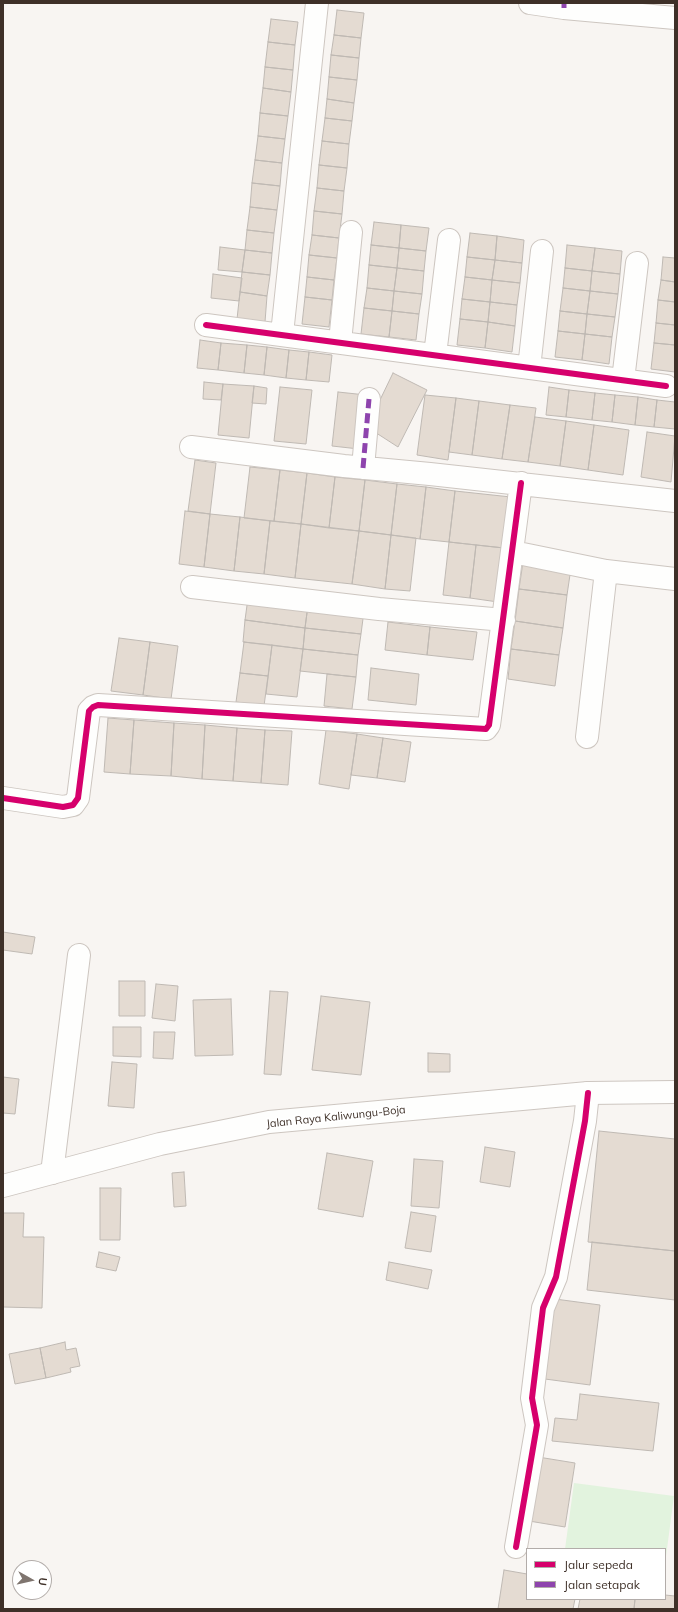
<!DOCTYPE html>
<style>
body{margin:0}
#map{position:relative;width:678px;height:1612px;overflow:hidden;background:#f8f5f2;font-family:Mulish,sans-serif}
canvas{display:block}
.frame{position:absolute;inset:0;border:4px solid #3e3028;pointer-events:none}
.legend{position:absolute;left:526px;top:1548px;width:140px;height:52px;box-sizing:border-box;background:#fff;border:1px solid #b2aca9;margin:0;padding:5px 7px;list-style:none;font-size:12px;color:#3e3028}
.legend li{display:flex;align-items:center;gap:8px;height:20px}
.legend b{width:20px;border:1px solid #b2aca9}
.north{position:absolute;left:12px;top:1560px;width:40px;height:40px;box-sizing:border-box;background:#fff;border:1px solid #b2aca9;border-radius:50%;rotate:98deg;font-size:11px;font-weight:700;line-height:16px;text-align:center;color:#3e3028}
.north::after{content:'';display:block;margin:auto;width:14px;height:18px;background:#7f756f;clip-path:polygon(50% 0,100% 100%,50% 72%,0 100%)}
</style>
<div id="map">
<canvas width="678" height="1612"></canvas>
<div class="frame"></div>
<ul class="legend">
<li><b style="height:5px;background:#d6006c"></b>Jalur sepeda</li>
<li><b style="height:5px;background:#8e44ad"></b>Jalan setapak</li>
</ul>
<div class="north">U</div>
</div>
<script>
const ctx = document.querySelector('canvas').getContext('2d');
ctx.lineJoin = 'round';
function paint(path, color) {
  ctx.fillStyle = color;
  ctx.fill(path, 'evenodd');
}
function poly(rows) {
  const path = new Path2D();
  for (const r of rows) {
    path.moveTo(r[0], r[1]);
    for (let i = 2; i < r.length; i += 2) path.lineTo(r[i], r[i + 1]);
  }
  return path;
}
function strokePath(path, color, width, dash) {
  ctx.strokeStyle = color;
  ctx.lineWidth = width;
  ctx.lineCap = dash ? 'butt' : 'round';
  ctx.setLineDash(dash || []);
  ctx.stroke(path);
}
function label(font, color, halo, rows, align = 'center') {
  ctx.font = font + ' Mulish,sans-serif';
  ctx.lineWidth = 4;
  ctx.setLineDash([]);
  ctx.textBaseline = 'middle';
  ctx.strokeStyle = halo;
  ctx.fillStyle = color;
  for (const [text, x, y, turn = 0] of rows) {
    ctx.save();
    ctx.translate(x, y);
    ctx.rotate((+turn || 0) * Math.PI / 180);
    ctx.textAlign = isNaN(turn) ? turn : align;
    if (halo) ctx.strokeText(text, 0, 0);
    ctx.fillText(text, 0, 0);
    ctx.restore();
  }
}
const green = poly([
 [574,1483,674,1496,665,1564,665,1549,565,1549]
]);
const building = poly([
 [337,10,364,13,361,38,334,35,337,10],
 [271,19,298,22,295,45,268,42,271,19],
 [334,35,361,38,359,58,331,55,334,35],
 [268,42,295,45,293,70,265,67,268,42],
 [331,55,359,58,357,80,329,77,331,55],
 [265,67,293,70,291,92,263,88,265,67],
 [329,77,357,80,354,103,327,99,329,77],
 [263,88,291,92,288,116,260,113,263,88],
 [327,99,354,103,352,121,325,118,327,99],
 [260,113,288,116,285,139,258,136,260,113],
 [325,118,352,121,349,144,322,141,325,118],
 [258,136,285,139,282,163,255,160,258,136],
 [322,141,349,144,347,168,319,165,322,141],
 [255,160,282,163,280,186,252,183,255,160],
 [319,165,347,168,344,191,317,188,319,165],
 [252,183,280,186,277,210,250,207,252,183],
 [317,188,344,191,342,214,314,211,317,188],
 [250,207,277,210,274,233,247,230,250,207],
 [314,211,342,214,339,238,312,235,314,211],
 [374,222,401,225,399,248,371,245,374,222],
 [401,225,429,228,426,251,399,248,401,225],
 [247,230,274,233,272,253,245,250,247,230],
 [470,233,497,236,495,260,467,257,470,233],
 [312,235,339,238,337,258,309,255,312,235],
 [497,236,524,240,522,263,495,260,497,236],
 [371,245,399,248,397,268,369,265,371,245],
 [567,245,595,248,592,271,565,268,567,245],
 [220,247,245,250,242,272,218,270,220,247],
 [399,248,426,251,424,271,397,268,399,248],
 [595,248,622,251,620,274,592,271,595,248],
 [245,250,272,253,270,275,242,272,245,250],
 [309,255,337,258,334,280,307,277,309,255],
 [467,257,495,260,492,280,465,277,467,257],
 [663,257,675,258,675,282,661,280,663,257],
 [495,260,522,263,520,283,492,280,495,260],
 [369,265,397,268,394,291,367,288,369,265],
 [397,268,424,271,422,294,394,291,397,268],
 [565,268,592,271,590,291,563,288,565,268],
 [592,271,620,274,618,294,590,291,592,271],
 [242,272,270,275,267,296,240,292,242,272],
 [213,274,242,278,239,301,211,298,213,274],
 [307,277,334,280,332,300,305,297,307,277],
 [465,277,492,280,490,302,462,299,465,277],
 [492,280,520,283,517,305,490,302,492,280],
 [661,280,675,282,675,302,658,300,661,280],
 [367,288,394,291,392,311,364,308,367,288],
 [563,288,590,291,587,314,560,311,563,288],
 [394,291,422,294,419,314,392,311,394,291],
 [590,291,618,294,615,317,587,314,590,291],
 [240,292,267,296,265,322,237,319,240,292],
 [305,297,332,300,329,327,302,324,305,297],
 [462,299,490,302,488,322,460,319,462,299],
 [658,300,675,302,675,325,656,323,658,300],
 [490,302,517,305,515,326,488,322,490,302],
 [364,308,392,311,389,337,361,334,364,308],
 [392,311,419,314,416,340,389,337,392,311],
 [560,311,587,314,585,334,558,331,560,311],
 [587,314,615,317,612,337,585,334,587,314],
 [460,319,488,322,485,348,457,345,460,319],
 [488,322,515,326,512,352,485,348,488,322],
 [656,323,675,325,675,345,654,343,656,323],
 [558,331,585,334,582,360,555,357,558,331],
 [585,334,612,337,609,364,582,360,585,334],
 [200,340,221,343,218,370,197,368,200,340],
 [221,343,247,345,244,373,218,370,221,343],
 [654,343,675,345,675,372,651,369,654,343],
 [247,345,267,347,264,375,244,373,247,345],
 [267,347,289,350,286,378,264,375,267,347],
 [289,350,309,352,306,380,286,378,289,350],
 [309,352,332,355,329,382,306,380,309,352],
 [393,373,427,390,398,447,367,427,393,373],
 [204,382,223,384,221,400,203,399,204,382],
 [223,384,254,386,249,438,218,435,223,384],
 [254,386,267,388,266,404,252,403,254,386],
 [280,387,312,390,306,444,274,441,280,387],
 [549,387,569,390,566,417,546,415,549,387],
 [569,390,595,393,592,420,566,417,569,390],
 [338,392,366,395,359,449,332,446,338,392],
 [595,393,615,395,612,422,592,420,595,393],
 [425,395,456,398,448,460,417,455,425,395],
 [615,395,638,397,635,425,612,422,615,395],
 [638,397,657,400,654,427,635,425,638,397],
 [456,398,479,401,472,455,449,452,456,398],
 [657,400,675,402,675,429,654,427,657,400],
 [479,401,510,405,502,459,472,455,479,401],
 [510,405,536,408,528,462,502,459,510,405],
 [535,417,566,421,560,466,528,462,535,417],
 [566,421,594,425,588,470,560,466,566,421],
 [594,425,629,430,623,475,588,470,594,425],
 [647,432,675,436,671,482,641,477,647,432],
 [195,460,216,463,210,514,188,511,195,460],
 [250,467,280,470,274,521,244,518,250,467],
 [280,470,307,473,301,524,274,521,280,470],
 [307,473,335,477,329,528,301,524,307,473],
 [335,477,365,480,359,531,329,528,335,477],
 [365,480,397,484,391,535,359,531,365,480],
 [397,484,426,487,420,539,391,535,397,484],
 [426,487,455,491,449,542,420,539,426,487],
 [455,491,511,497,504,548,449,542,455,491],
 [185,511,210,514,204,567,179,564,185,511],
 [210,514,240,517,234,571,204,567,210,514],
 [240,517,270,521,264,574,234,571,240,517],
 [270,521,301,524,295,578,264,574,270,521],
 [301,524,359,531,352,584,295,578,301,524],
 [359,531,391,535,385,589,352,584,359,531],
 [391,535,416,538,410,591,385,589,391,535],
 [449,542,476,545,470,598,443,595,449,542],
 [476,545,504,548,498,602,470,598,476,545],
 [523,562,571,568,567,595,519,589,523,562],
 [519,589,567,595,563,628,515,621,519,589],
 [248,598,308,605,305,628,245,620,248,598],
 [308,605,364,611,361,634,305,628,308,605],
 [245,620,305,628,303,649,243,642,245,620],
 [515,621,563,628,559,655,511,649,515,621],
 [388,622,430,627,427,655,385,650,388,622],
 [430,627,477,632,473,660,427,655,430,627],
 [305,628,361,634,358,655,303,649,305,628],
 [119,638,150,642,143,695,111,691,119,638],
 [150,642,178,646,171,699,143,695,150,642],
 [244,642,272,645,268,676,240,673,244,642],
 [272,645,303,649,297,697,266,694,272,645],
 [303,649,358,655,356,677,300,671,303,649],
 [511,649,559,655,555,686,508,679,511,649],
 [371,668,419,674,416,705,368,700,371,668],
 [240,673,268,676,264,706,236,702,240,673],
 [327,674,356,677,352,709,324,706,327,674],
 [108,718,134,720,130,774,104,772,108,718],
 [134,720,174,723,171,776,130,774,134,720],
 [174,723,205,725,202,779,171,776,174,723],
 [205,725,237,728,233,781,202,779,205,725],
 [237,728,265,730,261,783,233,781,237,728],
 [265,730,292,731,288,785,261,783,265,730],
 [326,730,357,734,349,789,319,784,326,730],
 [357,734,383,738,377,778,351,775,357,734],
 [383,738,411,742,405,782,377,778,383,738],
 [3,932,35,937,32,954,3,950,3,932],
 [119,981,145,981,145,1016,119,1016,119,981],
 [156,984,178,986,175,1021,152,1018,156,984],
 [270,991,288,992,281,1075,264,1074,270,991],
 [321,996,370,1002,361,1075,312,1070,321,996],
 [231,999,233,1055,195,1056,193,1000,231,999],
 [113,1027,141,1027,141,1057,113,1056,113,1027],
 [154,1032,175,1032,173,1059,153,1058,154,1032],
 [428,1053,450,1054,450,1072,428,1072,428,1053],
 [112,1062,137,1064,134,1108,108,1106,112,1062],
 [3,1077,19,1079,15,1114,3,1113,3,1077],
 [599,1131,675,1139,675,1251,588,1242,599,1131],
 [485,1147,515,1152,510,1187,480,1182,485,1147],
 [327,1153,373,1161,363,1217,318,1209,327,1153],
 [414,1159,443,1161,439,1208,411,1206,414,1159],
 [184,1172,186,1206,174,1207,172,1173,184,1172],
 [100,1188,121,1188,120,1240,100,1240,100,1188],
 [411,1212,436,1216,431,1252,405,1248,411,1212],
 [3,1213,24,1213,23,1237,44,1237,42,1308,3,1307,3,1213],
 [592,1242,675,1251,675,1300,587,1290,592,1242],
 [99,1252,120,1257,116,1271,96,1267,99,1252],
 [389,1262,432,1270,428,1289,386,1280,389,1262],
 [555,1299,600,1305,590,1385,545,1379,555,1299],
 [65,1342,66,1350,76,1348,80,1366,70,1368,71,1372,46,1378,40,1348,65,1342],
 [40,1348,46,1378,15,1384,9,1354,40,1348],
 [580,1394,659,1403,653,1451,552,1441,555,1418,577,1420,580,1394],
 [538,1457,575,1463,565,1527,529,1521,538,1457],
 [504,1570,527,1574,527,1599,575,1599,573,1609,498,1609,504,1570],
 [665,1595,675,1596,675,1609,634,1609,635,1599,665,1599,665,1595],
 [580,1599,635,1599,634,1609,578,1609,580,1599]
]);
const minor = poly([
 [530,3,564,8,675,18],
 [206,325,666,386],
 [282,334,317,3],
 [340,342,351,232],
 [435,355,449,240],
 [529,368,542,251],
 [623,380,637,263],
 [191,447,344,466,430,474,675,501],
 [363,468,369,399],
 [513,552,606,571,675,579],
 [192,587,379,609,504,620],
 [587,737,606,571],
 [3,798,63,807,73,805,78,798,89,711,93,707,98,705,486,729,489,725,521,483],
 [52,1173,79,955],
 [516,1547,537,1425,532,1398,543,1308,556,1277,585,1121,588,1093]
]);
const major = poly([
 [3,1186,160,1144,269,1122,588,1093,675,1092]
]);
const quiet = poly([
 [564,8,564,3],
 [363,468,369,399]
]);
const cycleway = poly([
 [206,325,666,386],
 [3,798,63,807,73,805,78,798,89,711,93,707,98,705,486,729,489,725,521,483],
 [516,1547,537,1425,532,1398,543,1308,556,1277,585,1121,588,1093]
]);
const streetNames = [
 ["Jalan Raya Kaliwungu-Boja",336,1117,-6]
];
paint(green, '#e2f3de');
paint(building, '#e4dbd2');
strokePath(building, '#bfb9b3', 1);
strokePath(minor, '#cdc6c0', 24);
strokePath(major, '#cdc6c0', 24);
strokePath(minor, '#fefefd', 22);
strokePath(major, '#fefefd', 22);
strokePath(quiet, '#8e44ad', 5, [10, 5]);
strokePath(cycleway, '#d6006c', 6);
label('11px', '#3e3028', '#fff', streetNames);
</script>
